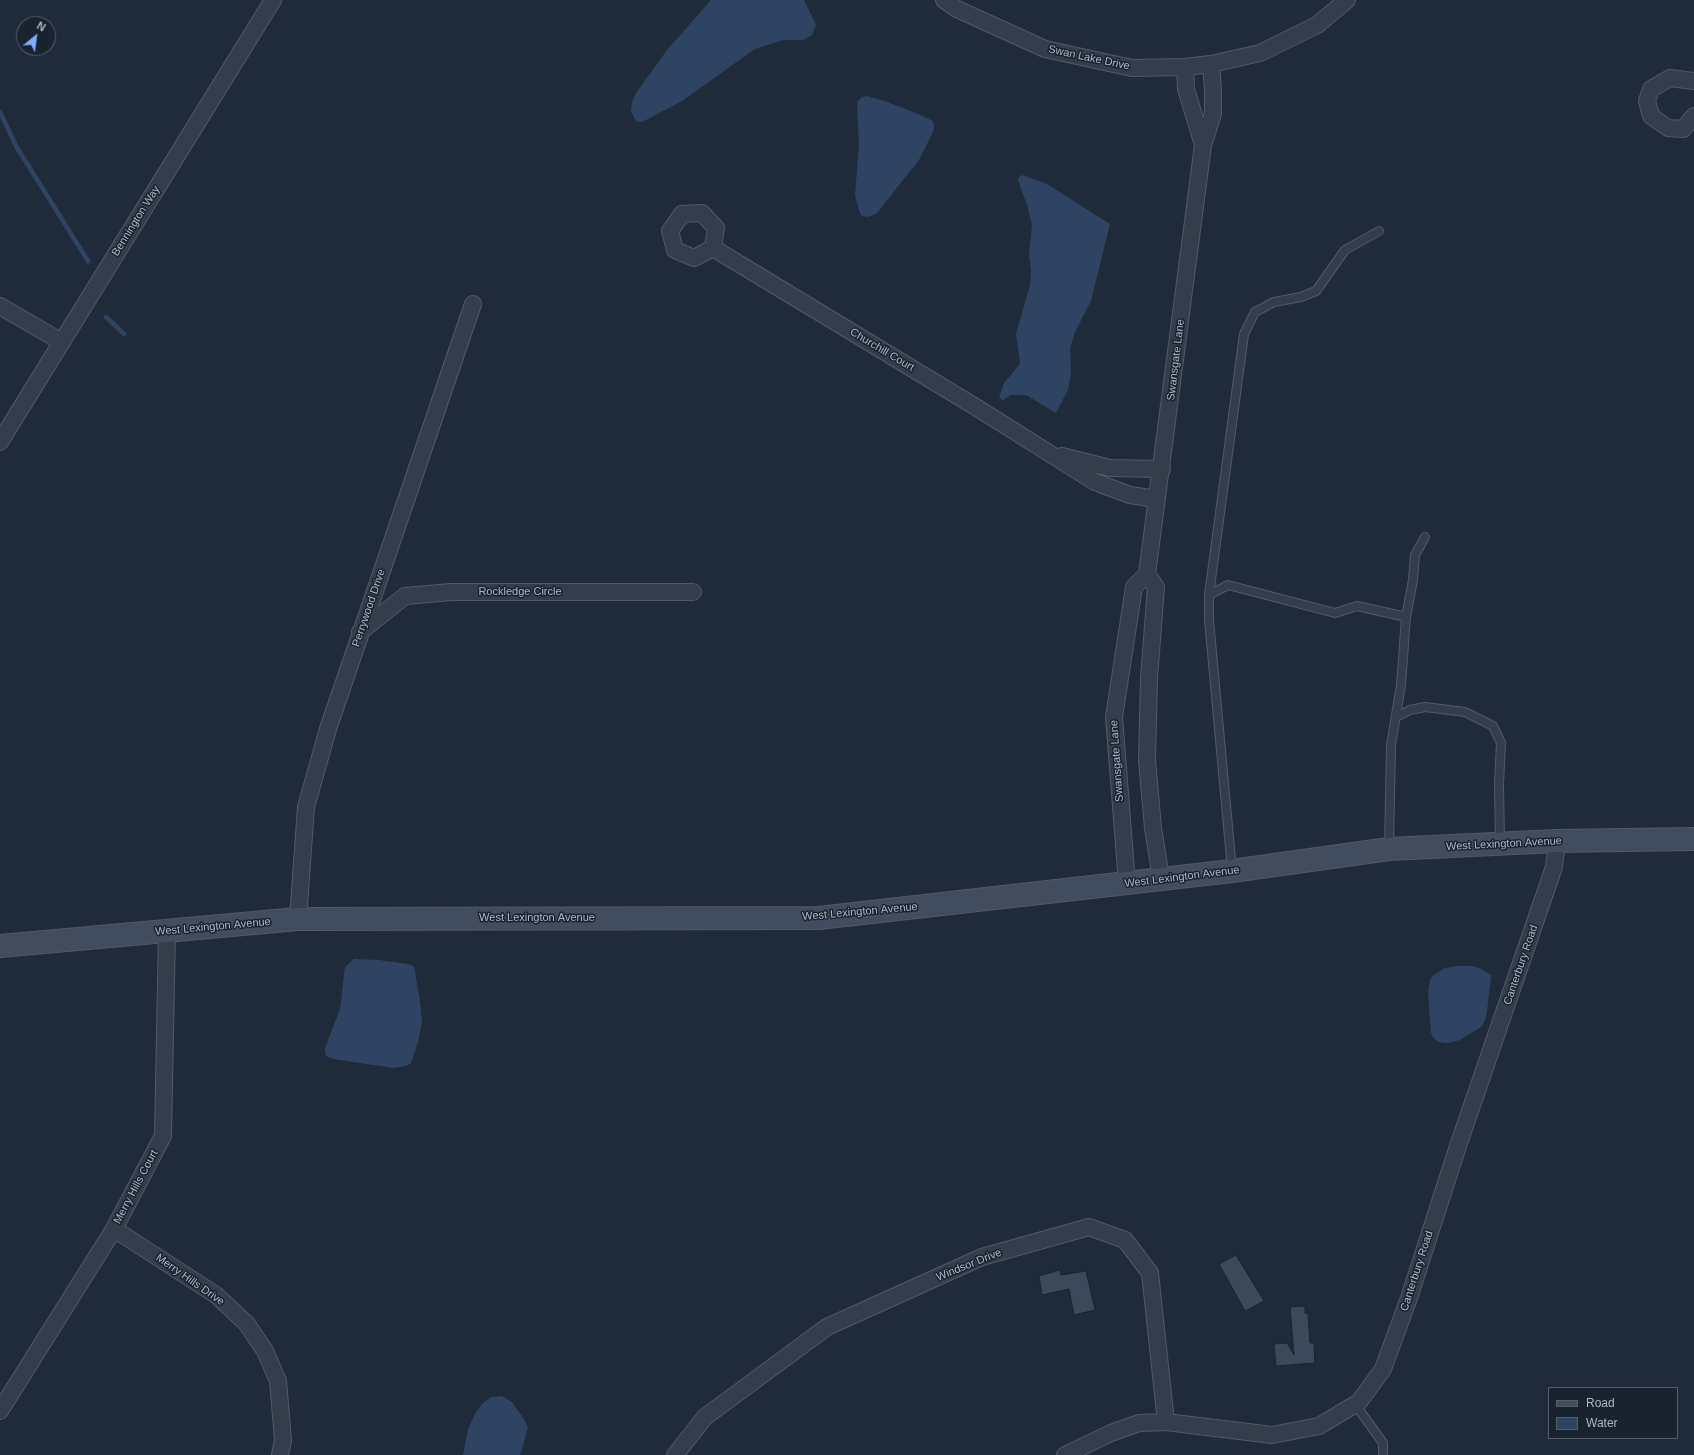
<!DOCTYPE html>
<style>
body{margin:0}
#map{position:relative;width:1694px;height:1455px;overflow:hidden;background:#1f2b3b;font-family:Arial,sans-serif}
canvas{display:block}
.legend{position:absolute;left:1548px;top:1387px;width:130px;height:52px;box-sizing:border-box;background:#19222f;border:1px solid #555e6c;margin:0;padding:5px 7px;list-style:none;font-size:12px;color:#aeb7c7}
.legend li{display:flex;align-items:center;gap:8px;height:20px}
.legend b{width:20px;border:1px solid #555e6c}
.north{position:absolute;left:16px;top:16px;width:40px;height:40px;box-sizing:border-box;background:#19222f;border:1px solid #555e6c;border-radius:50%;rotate:29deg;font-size:11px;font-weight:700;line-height:16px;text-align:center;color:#aeb7c7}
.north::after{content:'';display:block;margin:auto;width:14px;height:18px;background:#7baeff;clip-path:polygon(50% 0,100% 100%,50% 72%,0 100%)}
</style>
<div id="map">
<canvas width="1694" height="1455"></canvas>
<ul class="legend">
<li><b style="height:5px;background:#414c5e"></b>Road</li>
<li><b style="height:11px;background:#2f4462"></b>Water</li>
</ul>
<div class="north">N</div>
</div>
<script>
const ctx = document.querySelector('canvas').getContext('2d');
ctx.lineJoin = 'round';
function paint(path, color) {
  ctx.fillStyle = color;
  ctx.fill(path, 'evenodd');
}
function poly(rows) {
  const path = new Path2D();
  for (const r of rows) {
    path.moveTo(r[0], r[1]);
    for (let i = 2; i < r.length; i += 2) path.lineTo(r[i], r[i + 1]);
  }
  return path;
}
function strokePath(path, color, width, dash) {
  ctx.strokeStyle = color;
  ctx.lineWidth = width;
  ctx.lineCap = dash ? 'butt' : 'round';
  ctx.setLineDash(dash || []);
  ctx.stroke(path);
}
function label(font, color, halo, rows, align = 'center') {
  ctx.font = font + ' Arial,sans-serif';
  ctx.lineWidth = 3;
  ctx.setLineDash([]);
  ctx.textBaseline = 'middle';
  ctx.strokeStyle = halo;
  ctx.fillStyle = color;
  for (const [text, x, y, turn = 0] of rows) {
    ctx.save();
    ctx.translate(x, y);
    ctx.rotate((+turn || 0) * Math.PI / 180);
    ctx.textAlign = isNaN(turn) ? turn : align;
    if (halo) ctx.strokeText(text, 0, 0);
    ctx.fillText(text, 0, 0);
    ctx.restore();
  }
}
const water = poly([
 [711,0,804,0,816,25,812,35,803,40,783,40,755,49,682,101,646,120,641,122,636,121,631,112,632,102,636,93,667,50],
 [867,96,885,101,918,114,933,121,934,126,933,132,919,160,877,213,868,217,862,216,859,211,855,195,859,145,857,102,862,97],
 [1023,175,1047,184,1110,224,1091,301,1075,332,1070,348,1071,373,1068,390,1056,413,1026,395,1011,395,1003,400,999,398,1004,383,1020,364,1016,334,1030,285,1031,270,1029,256,1032,225,1027,205,1018,180,1019,177],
 [354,959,379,960,408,964,414,966,420,1001,422,1022,418,1042,411,1063,406,1066,394,1068,333,1059,326,1056,325,1048,340,1009,345,967],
 [1457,966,1472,966,1481,969,1491,975,1487,1012,1485,1020,1481,1027,1460,1040,1448,1043,1438,1042,1433,1037,1431,1033,1428,991,1430,980,1432,976,1445,968],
 [502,1396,512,1402,524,1419,528,1428,520,1455,463,1455,468,1429,476,1412,482,1404,491,1397]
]);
const stream = poly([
 [0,112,16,146,88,261],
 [106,317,124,334]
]);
const building = poly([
 [1236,1255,1264,1301,1245,1311,1219,1264,1236,1255],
 [1060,1270,1061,1275,1086,1271,1095,1310,1074,1315,1069,1289,1042,1295,1039,1276,1060,1270],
 [1305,1306,1305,1313,1308,1313,1310,1343,1314,1343,1315,1363,1276,1366,1274,1344,1287,1343,1294,1355,1290,1307,1305,1306]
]);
const lane = poly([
 [1209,595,1228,585,1335,613,1357,606,1406,617],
 [1396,717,1410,710,1425,707,1465,712,1493,726,1501,743,1499,784,1500,843],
 [1389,848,1391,745,1401,685,1406,617,1413,580,1415,555,1425,537],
 [1232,870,1209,620,1209,595,1244,334,1255,312,1274,302,1301,297,1316,291,1345,250,1379,231],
 [1355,1404,1383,1443,1383,1455]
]);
const street = poly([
 [944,0,957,9,1045,49,1132,68,1185,67,1211,64,1260,53,1317,25,1347,0],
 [1185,67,1186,89,1203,145],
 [1694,81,1670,78,1651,89,1647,101,1651,116,1668,128,1683,129,1694,116],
 [702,213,716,228,713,248,694,258,675,250,670,231,682,214,702,213],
 [713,248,979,409,1095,482,1130,495,1156,499],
 [0,306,62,342],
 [0,442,273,0],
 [1062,456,1110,468,1162,469],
 [1147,574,1156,587,1149,678,1147,760,1153,828,1161,878],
 [360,632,405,596,451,592,693,592],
 [1127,883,1114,717,1134,587,1147,574,1203,145,1213,114,1213,90,1211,64],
 [298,919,306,807,328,729,473,304],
 [114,1229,216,1295,247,1324,265,1351,278,1381,283,1440,280,1455],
 [0,1411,114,1229,163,1136,167,931],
 [675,1455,705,1417,827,1327,982,1257,1089,1227,1125,1240,1150,1273,1166,1422],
 [1065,1455,1111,1433,1139,1423,1166,1422,1272,1435,1319,1426,1359,1402,1383,1369,1409,1298,1458,1146,1554,867,1557,841]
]);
const secondary = poly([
 [0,946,298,919,819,918,1232,871,1389,849,1557,841,1694,839]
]);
const streetNames = [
 ["Swan Lake Drive",1089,58,12],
 ["Bennington Way",136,221,-58],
 ["Churchill Court",882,350,31],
 ["Swansgate Lane",1176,360,-83],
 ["Rockledge Circle",520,592],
 ["Perrywood Drive",369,608,-71],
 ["Swansgate Lane",1117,761,-94],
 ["West Lexington Avenue",1504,844,-3],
 ["West Lexington Avenue",1182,877,-7],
 ["West Lexington Avenue",860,912,-5],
 ["West Lexington Avenue",537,918],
 ["West Lexington Avenue",213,927,-5],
 ["Canterbury Road",1521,965,-71],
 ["Merry Hills Court",136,1187,-62],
 ["Windsor Drive",969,1265,-22],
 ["Canterbury Road",1417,1271,-72],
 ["Merry Hills Drive",190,1280,35]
];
paint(water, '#2f4462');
strokePath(stream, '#2f4462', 4.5);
paint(building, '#3b495b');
strokePath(building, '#1a2431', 1);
strokePath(lane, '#515a68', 10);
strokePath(street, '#515a68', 18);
strokePath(secondary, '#515a68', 24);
strokePath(lane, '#333d4b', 8);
strokePath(street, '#333d4b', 16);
strokePath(secondary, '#414c5e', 22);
label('11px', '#aeb7c7', '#19222f', streetNames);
</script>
